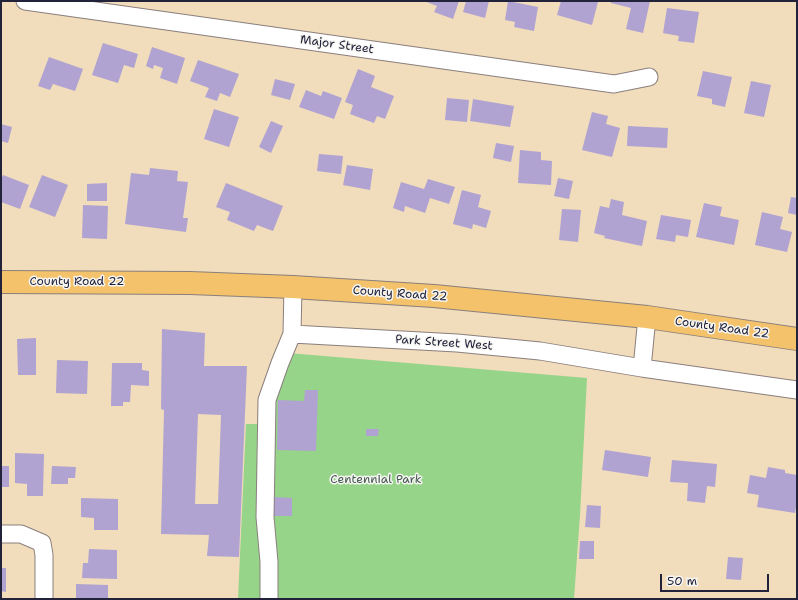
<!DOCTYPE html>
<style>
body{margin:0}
#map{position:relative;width:798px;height:600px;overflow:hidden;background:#f1dcbc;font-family:"Shantell Sans",sans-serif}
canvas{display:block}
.frame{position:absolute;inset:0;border:2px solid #22223b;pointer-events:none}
.scale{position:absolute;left:660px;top:574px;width:109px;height:18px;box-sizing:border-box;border:2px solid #22223b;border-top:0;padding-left:5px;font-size:12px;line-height:14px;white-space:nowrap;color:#22223b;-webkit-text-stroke:3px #f6f6f2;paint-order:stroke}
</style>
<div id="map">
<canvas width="798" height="600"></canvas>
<div class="frame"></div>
<div class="scale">50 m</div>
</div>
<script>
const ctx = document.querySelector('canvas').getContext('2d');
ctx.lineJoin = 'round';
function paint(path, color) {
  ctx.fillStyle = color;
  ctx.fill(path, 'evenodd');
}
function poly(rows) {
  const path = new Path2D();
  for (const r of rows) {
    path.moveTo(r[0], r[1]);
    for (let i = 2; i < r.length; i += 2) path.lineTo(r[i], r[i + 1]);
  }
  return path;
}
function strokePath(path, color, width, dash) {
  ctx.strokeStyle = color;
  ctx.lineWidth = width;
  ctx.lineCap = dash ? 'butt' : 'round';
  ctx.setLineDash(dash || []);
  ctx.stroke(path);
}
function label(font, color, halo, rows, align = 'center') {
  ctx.font = font + ' "Shantell Sans",sans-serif';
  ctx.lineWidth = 3;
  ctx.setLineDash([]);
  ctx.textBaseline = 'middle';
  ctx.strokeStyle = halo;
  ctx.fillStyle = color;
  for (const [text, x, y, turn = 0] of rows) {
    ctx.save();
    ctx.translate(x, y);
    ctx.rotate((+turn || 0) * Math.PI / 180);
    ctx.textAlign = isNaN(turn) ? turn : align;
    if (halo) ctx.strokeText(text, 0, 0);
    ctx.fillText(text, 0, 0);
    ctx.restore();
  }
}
const green = poly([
 [276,352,587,378,580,515,574,599,238,599,246,424,269,424]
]);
const building = poly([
 [424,1,459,1,453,19,434,12,437,6],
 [466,1,489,1,485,18,463,12],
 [508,1,538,7,534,31,514,27,515,22,505,20],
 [561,1,593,1,598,2,592,25,557,15],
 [611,1,650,1,643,33,626,29,631,8,611,3],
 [667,8,699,12,694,43,678,41,679,36,663,33],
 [103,43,138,54,134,68,124,65,118,83,92,75],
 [152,47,185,58,177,84,160,78,163,68,154,65,153,69,146,66],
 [49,57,83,69,75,91,53,84,50,90,38,86],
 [198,60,239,74,230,97,220,93,217,101,205,97,209,88,190,81],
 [358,69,375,76,371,87,394,96,385,119,377,116,374,123,350,114,353,105,345,102],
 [703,71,732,77,725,107,712,104,712,99,697,96],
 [275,79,295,84,290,100,271,95],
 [751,81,771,85,764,117,744,113],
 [306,90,321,96,323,91,342,98,334,119,299,107],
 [447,98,469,100,467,122,445,120],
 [473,99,514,106,510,127,470,121],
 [214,109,239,117,229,147,204,139],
 [592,112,608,116,606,124,620,128,612,157,582,150],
 [271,121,283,126,271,153,259,147],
 [1,124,12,127,8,143,1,141],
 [628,126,668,128,667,148,627,146],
 [496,143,514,146,511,162,493,158],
 [520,150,541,152,541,160,552,161,551,185,518,183],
 [319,154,343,156,341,174,317,171],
 [347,165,373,169,370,190,343,185],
 [150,168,178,171,177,181,188,182,183,218,188,218,186,232,125,224,131,173,149,175],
 [3,175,29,185,20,209,1,202,1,179],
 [42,175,68,185,55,217,29,207],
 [558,178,573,181,569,199,554,196],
 [428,179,455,187,449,204,430,198,425,213,405,206,404,212,393,208,401,182,424,189],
 [107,183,107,201,87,201,87,184],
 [226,183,283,206,273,231,257,225,254,231,227,220,230,212,216,207],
 [462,190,481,195,478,207,491,211,486,228,473,224,472,229,453,224],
 [791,197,797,198,797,215,788,213],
 [611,199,624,202,622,215,647,221,642,246,604,238,605,236,594,233,600,206,609,208],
 [704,203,722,207,720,216,739,220,734,245,696,237],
 [83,205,108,206,107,239,82,238],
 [562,209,581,210,578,242,559,240],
 [762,212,783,217,780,229,792,232,787,252,755,245],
 [661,215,691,220,688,237,676,235,675,242,656,239],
 [162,329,205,333,204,366,247,366,239,557,207,556,209,535,161,534,164,410,161,409],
 [198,414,221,415,218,504,195,504],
 [36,338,36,375,18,375,17,339],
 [57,360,88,361,87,394,56,393],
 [112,363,142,363,142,370,149,371,149,386,131,385,130,402,123,402,123,406,111,406],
 [305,390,318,390,316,451,277,450,278,400,304,401],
 [366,429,379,429,378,436,366,436],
 [605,450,651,457,648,477,602,470],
 [15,453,44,454,43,496,27,496,27,484,15,483],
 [672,460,717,464,715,487,707,486,705,503,687,501,688,483,670,482],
 [1,466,9,466,9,487,1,487],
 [52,466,76,467,75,478,68,478,68,484,51,484],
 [768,467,785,470,785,473,797,475,797,501,795,513,757,507,759,495,747,493,750,475,766,478],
 [274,497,292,498,292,516,273,516],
 [81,498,118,499,118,530,94,530,94,518,81,517],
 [587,505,601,506,600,528,585,527],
 [580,541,594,541,594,559,579,559],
 [89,549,117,550,117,579,82,578,83,563,88,563],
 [728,557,743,558,741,580,726,579],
 [1,568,6,568,6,592,1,591],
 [76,584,108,585,108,599,76,599]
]);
const minor = poly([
 [25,1,614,84,649,77],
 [292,334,457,343,540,351,642,368,797,390],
 [642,368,647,317],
 [1,534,21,534,42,543,44,555,44,599],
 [269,599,269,562,265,517,267,400,280,363,292,334,293,287]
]);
const major = poly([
 [1,282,190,283,293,287,434,296,647,317,797,339]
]);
const streetNames = [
 ["Major Street",337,45,8],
 ["County Road 22",77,282],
 ["County Road 22",400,294,4],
 ["County Road 22",722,328,8],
 ["Park Street West",444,343,4]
];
const parkNames = [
 ["Centennial Park",376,480]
];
paint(green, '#96d489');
paint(building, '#b0a3d1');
strokePath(minor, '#8a7f7c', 19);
strokePath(major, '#8a7f7c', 24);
strokePath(minor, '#fff', 17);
strokePath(major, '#f3c26a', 22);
label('12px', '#22223b', '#f6f6f2', streetNames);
label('12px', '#455752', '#f6f6f2', parkNames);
</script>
